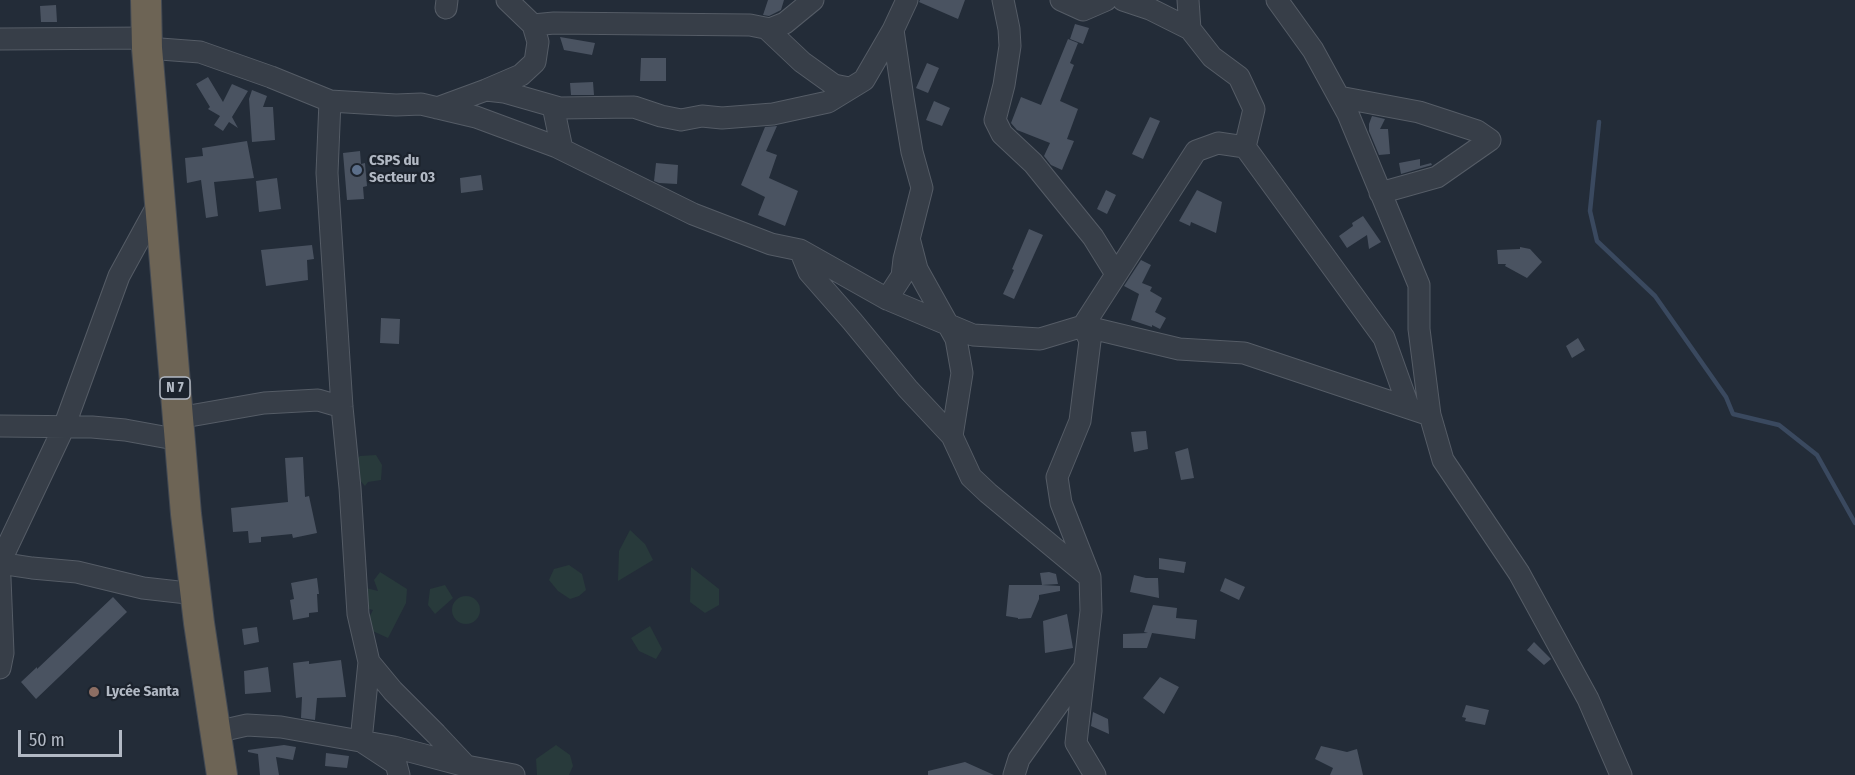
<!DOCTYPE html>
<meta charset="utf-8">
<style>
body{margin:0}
#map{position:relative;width:1855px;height:775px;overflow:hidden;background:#232c38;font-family:"Fira Sans Condensed",sans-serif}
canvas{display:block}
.scale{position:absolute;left:18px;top:730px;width:104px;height:27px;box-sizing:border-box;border:3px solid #b2b9c4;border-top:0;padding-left:8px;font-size:18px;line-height:21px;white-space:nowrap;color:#b2b9c4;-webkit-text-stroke:4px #1c232d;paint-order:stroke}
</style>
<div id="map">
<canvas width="1855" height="775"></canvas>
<div class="scale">50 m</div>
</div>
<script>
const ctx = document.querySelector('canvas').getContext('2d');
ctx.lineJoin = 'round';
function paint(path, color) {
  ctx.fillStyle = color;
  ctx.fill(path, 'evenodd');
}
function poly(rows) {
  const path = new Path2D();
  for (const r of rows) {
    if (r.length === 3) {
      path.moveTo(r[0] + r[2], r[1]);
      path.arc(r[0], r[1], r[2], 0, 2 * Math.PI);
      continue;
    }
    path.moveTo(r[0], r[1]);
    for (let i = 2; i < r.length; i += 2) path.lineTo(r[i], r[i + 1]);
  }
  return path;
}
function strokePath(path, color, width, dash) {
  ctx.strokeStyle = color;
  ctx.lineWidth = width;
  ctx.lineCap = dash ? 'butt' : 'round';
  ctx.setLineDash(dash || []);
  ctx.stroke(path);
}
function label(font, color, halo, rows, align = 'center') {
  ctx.font = font + ' "Fira Sans Condensed",sans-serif';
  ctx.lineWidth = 4.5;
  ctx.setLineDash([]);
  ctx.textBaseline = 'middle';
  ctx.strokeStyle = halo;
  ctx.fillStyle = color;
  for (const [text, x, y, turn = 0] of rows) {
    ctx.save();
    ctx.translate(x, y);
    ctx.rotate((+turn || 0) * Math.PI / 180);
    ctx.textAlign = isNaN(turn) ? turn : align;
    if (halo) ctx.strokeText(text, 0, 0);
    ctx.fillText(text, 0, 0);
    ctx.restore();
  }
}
const green = poly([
 [376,455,382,465,381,480,368,482,365,486,348,468,360,456],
 [630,530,645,544,653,560,618,581,619,551],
 [569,565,582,574,586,590,579,596,570,599,558,591,549,580,554,569],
 [691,567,719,589,719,605,705,613,690,602],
 [380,572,407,589,406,603,388,638,364,627,373,610,362,607,362,587,378,591,374,580],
 [445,585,453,598,435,614,428,605,430,589],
 [466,610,14],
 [650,626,662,649,656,659,639,651,631,638],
 [556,745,570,755,573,766,569,775,537,775,536,759]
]);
const stream = poly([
 [1599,122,1590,211,1597,241,1655,296,1726,397,1733,414,1779,425,1817,455,1855,523]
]);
const building = poly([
 [768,0,784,0,781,10,769,16,763,15],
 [920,0,965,0,958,19,919,2],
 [56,5,57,22,41,22,40,6],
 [1075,24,1089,28,1083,44,1070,39],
 [560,37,595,43,592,55,564,50],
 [1068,39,1078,43,1070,63,1074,65,1060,101,1078,109,1067,139,1074,141,1062,170,1051,165,1044,156,1050,143,1017,130,1011,123,1021,97,1041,105],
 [641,58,666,58,666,81,640,81],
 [927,63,939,68,928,93,916,88],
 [208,77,223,102,232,84,248,91,232,117,238,128,229,122,223,131,214,125,220,116,208,109,210,107,196,84],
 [593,82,594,95,571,95,570,83],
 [252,90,267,96,263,107,273,107,275,140,252,142,249,99],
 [934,101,950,108,942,126,926,120],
 [1372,116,1385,119,1380,129,1388,129,1390,154,1379,155,1369,131,1369,124],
 [1150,117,1160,121,1143,159,1132,154],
 [777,126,766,151,777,155,769,178,798,191,785,226,758,215,765,197,741,185,765,127],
 [247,141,254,178,214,182,218,216,206,218,201,180,187,183,185,158,203,156,202,148],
 [360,151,361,164,365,163,367,186,363,187,364,199,347,200,343,153],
 [1420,159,1420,166,1431,163,1432,165,1401,174,1399,163],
 [656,163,678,165,677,184,659,183,654,181],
 [481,175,483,190,461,193,460,178],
 [277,178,281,209,259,212,256,181],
 [1106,190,1116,195,1107,214,1097,209],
 [1197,190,1222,202,1216,233,1191,222,1190,226,1179,221],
 [1363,216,1381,242,1369,249,1367,235,1347,248,1339,236,1353,226,1352,223],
 [1029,229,1043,235,1014,299,1003,294,1014,270,1012,269],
 [312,245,314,259,307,260,308,280,266,286,261,250],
 [1520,247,1530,249,1542,262,1527,278,1505,266,1506,264,1498,264,1497,250,1520,249],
 [1141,260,1151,265,1142,283,1152,287,1150,291,1162,298,1155,312,1166,318,1160,329,1152,325,1152,327,1131,320,1139,294,1124,286],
 [381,318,400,319,399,344,380,343],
 [1578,338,1585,350,1572,358,1566,346],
 [1146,431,1148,449,1134,452,1131,432],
 [1188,448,1194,478,1181,480,1175,452],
 [303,457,305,497,309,496,317,533,293,538,292,534,261,537,261,542,249,543,248,531,233,532,231,508,288,502,285,458],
 [1159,558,1186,562,1184,573,1159,569],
 [1049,572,1056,574,1058,584,1042,585,1060,586,1060,591,1039,595,1039,599,1031,618,1018,619,1018,618,1006,616,1009,585,1042,585,1040,573],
 [1134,575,1146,578,1158,578,1159,598,1130,592],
 [317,578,319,594,317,594,318,612,309,613,309,617,293,620,290,600,294,599,291,583],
 [1225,578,1245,587,1239,600,1220,591],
 [113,597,127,612,36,699,21,682,37,667,37,669],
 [1153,605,1177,608,1176,618,1197,620,1195,639,1152,633,1147,648,1123,648,1123,634,1148,633,1144,632],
 [1067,614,1073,648,1045,653,1043,621],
 [257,627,259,642,244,645,242,629],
 [1534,642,1551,659,1544,665,1527,650],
 [341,660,346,697,317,698,315,720,301,718,302,697,296,698,293,663,309,661,309,664],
 [268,667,271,692,245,694,244,671],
 [1160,677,1179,687,1164,714,1143,698],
 [1466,705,1489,710,1485,725,1465,721,1466,718,1462,717],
 [1093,712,1108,719,1109,734,1091,726],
 [284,745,296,747,293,760,276,757,279,775,260,775,258,754,248,752,248,750],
 [1321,746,1347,752,1357,749,1363,775,1330,775,1333,768,1315,759],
 [326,753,349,756,347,768,325,766],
 [965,762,994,775,928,775,928,771]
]);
const minor = poly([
 [1003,0,1009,29,1010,46,1004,85,995,120,1002,134,1033,163,1093,237,1116,274],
 [1061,0,1083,10,1106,0],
 [1188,0,1190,29],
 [1277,0,1313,50,1348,114,1419,285,1419,329,1430,415],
 [446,8,447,0],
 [533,25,554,23,750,25,770,29,785,23,813,0],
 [766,28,802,62,834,85,849,88],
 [0,39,147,38],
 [147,48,200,52,271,77,330,101,396,105,421,104,476,117,557,147,693,214,771,244,800,250,887,299,973,335,1040,339,1083,326,1179,349,1244,353,1430,415,1443,460,1519,573,1588,699,1621,775],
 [486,90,504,92,560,108,634,107,661,116,681,120,702,116,722,118,773,114,828,102,864,80,893,30,907,0],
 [1339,97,1419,112,1477,131,1490,140,1437,177,1380,193],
 [330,101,327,173,342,407,350,488,358,614,369,662,361,741,396,764,399,775],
 [553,106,562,149],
 [437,108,486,90,521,75,535,62,538,42,533,25,507,0],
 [1245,147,1384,338,1409,408],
 [910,242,917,269,956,339,962,373,952,436],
 [800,250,809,272,852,321,908,389,952,436,971,477,988,493,1088,576],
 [887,299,902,276,904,259,922,188,912,152,903,98,893,30],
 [178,418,264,403,318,400,342,407],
 [0,426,92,427,125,430,180,440],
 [0,562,64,427,119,276,160,201],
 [0,563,32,568,77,572,143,588,196,594],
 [0,578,3,653,0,668],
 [369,662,393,691,436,734,467,767],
 [216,732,247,725,281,727,394,747,466,766,514,775],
 [1014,775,1019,759,1084,668],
 [1095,775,1076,743,1091,611,1090,577,1061,503,1057,477,1080,421,1090,341,1083,326,1196,151,1218,143,1245,147,1254,109,1239,77,1212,57,1190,29,1150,9,1123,0]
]);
const highway = poly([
 [146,0,147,48,186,514,199,623,222,775]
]);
const markers = [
 [357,170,6,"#5c6f8a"],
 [94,692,6,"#8d6e63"]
];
const shields = [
 [175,388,30]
];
const shieldNames = [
 ["N 7",175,388]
];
const poiNames = [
 ["CSPS du",369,161],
 ["Secteur 03",369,178],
 ["Lycée Santa",106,692]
];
paint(green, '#283a3b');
strokePath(stream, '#3a495f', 4.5);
paint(building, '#4a5361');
strokePath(minor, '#555c66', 23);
strokePath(highway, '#424953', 32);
strokePath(minor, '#373e48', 21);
strokePath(highway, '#6d6455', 30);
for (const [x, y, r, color] of markers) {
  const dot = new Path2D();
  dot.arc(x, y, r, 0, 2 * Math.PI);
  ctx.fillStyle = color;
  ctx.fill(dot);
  strokePath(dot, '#1c232d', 2);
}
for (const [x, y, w] of shields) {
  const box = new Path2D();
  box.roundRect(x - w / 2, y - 11, w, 22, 4.5);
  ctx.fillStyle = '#1c232d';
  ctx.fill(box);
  strokePath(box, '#b2b9c4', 1.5);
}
label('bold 14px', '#b2b9c4', null, shieldNames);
label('bold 15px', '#b2b9c4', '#1c232d', poiNames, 'left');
</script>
